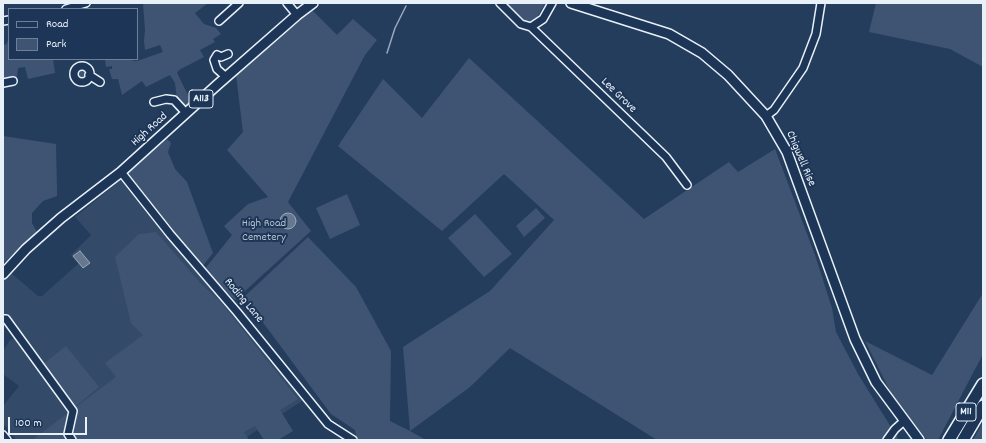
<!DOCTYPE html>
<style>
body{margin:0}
#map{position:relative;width:986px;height:443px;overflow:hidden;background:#253d5d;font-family:Dekko,sans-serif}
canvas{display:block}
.frame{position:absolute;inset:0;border:4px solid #e8f1f8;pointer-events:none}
.legend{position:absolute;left:8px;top:8px;width:130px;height:52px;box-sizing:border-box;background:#1d3557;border:1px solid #6e8097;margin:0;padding:5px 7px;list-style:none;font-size:12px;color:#e8f1f8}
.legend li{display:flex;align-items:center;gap:8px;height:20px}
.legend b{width:20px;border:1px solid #6e8097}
.scale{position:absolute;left:8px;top:417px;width:79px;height:18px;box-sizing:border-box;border:2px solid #e8f1f8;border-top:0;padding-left:5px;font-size:12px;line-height:14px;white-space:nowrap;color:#e8f1f8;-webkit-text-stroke:3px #1d3557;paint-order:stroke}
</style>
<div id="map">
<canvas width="986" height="443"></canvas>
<div class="frame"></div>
<ul class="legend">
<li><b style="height:5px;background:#1d3557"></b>Road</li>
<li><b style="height:11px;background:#3e5472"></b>Park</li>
</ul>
<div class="scale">100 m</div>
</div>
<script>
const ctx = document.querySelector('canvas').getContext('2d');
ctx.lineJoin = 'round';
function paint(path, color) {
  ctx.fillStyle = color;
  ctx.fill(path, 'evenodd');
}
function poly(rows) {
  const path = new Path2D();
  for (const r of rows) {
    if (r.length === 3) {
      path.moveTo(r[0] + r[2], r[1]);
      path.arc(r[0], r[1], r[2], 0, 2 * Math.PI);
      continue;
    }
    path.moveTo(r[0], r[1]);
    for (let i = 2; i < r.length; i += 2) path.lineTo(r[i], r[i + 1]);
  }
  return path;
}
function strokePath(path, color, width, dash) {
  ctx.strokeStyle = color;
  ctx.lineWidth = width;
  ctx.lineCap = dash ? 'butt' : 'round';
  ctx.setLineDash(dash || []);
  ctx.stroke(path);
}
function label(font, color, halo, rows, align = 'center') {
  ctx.font = font + ' Dekko,sans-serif';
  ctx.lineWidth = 4;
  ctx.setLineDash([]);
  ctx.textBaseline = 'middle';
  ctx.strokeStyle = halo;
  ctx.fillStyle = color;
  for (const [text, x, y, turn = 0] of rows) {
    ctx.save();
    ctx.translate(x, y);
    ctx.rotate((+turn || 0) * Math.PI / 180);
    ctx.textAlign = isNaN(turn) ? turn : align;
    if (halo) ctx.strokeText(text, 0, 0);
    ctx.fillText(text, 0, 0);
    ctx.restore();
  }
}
const built = poly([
 [122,179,210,285,209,286,230,308,305,399,247,437,249,440,16,440,3,423,3,406,19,386,3,374,3,351,10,340,16,337,3,318,3,281,10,272,38,296,42,296,78,264,71,255,91,235,75,217]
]);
const green = poly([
 [143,3,208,3,195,13,204,24,216,28,221,34,213,39,215,42,200,50,204,57,179,70,177,73,191,101,189,104,185,105,179,98,177,99,175,83,170,75,146,87,142,81,122,95,118,79,112,79,109,69,112,69,112,66,106,67,105,59,132,59,133,61,137,61,163,52,160,45,145,50,144,41,145,30],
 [502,3,545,3,536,19,529,22,522,21],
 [876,3,983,3,983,67,950,49,869,32],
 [311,9,337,35,353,19,377,40,365,55,288,202,311,231,235,300,204,270,232,235,224,226,248,204,268,197,227,150,243,132,236,75],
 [9,41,9,59,53,59,55,73,28,79,25,67,18,68,17,77,3,80,3,45,7,44,7,42],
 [469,58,644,219,729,162,738,172,775,149,815,255,832,308,836,332,858,374,899,440,657,440,510,348,470,387,410,431,426,440,357,440,355,430,331,414,244,297,308,237,356,287,391,351,390,421,410,431,403,347,490,291,554,220,504,174,442,231,338,146,383,79,422,118],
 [82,74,5.5],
 [3,136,56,144,57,191,57,196,43,201,32,213,32,223,38,234,3,263],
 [167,139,171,143,168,152,175,169,187,182,213,253,201,268,127,174],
 [347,194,360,225,330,239,316,208],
 [536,208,545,218,524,237,516,226],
 [475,214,512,254,484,277,448,238],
 [156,232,201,284,220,301,298,399,280,410,293,431,278,440,264,440,255,426,244,432,249,440,32,440,116,377,105,363,143,335,131,323,115,257,139,234],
 [983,293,983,354,938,440,927,440,892,395,865,341,932,375],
 [66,346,99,387,76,406,43,364],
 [983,422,983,440,973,440]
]);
const water = poly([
 [288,221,8],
 [80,251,90,263,83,268,73,256,80,251]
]);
const stream = poly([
 [387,53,395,28,406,6]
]);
const minor = poly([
 [287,3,297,15],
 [500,3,521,24,531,27,543,19,552,3],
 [66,9,86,3],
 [3,21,9,20],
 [219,21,239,3],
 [531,27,666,157,687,185],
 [82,74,8],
 [89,75,100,82],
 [226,77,217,69,214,60,217,55,221,57,228,54],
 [3,83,13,81],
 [154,102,166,99,174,100,186,113],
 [766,116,774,110,803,68,816,34,821,3],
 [121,172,170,234,237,312,328,424,353,440],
 [3,319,6,319,73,411,68,434,72,440],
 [3,435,7,440],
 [887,440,895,429,904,421]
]);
const major = poly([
 [571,3,669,34,702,53,728,75,766,116,787,152,855,339,876,382,919,440],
 [3,274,26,249,61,218,121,172,217,85,297,15,313,3]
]);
const highway = poly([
 [949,440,983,384],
 [963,440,983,406]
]);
const shields = [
 [201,99,24],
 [966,412,20]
];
const shieldNames = [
 ["A113",201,99],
 ["M11",966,412]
];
const streetNames = [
 ["Lee Grove",618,96,44],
 ["High Road",150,130,-42],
 ["Chigwell Rise",800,159,67],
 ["Roding Lane",243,301,50]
];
const parkNames = [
 ["High Road",264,224],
 ["Cemetery",264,238]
];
paint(built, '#334a68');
paint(green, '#3e5472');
paint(water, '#657890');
strokePath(water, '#99a8ba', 1);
strokePath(stream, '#99a8ba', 1.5);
strokePath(minor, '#e8f1f8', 10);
strokePath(major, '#e8f1f8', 12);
strokePath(highway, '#e8f1f8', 14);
strokePath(minor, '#1d3557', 7);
strokePath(major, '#1d3557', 9);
strokePath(highway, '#1d3557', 11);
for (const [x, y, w] of shields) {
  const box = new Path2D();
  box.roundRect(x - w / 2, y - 9, w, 18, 3);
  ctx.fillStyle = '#1d3557';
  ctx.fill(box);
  strokePath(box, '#e8f1f8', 1);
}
label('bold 11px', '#e8f1f8', null, shieldNames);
label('12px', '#e8f1f8', '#1d3557', streetNames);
label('12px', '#b5c2d0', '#1d3557', parkNames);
</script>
